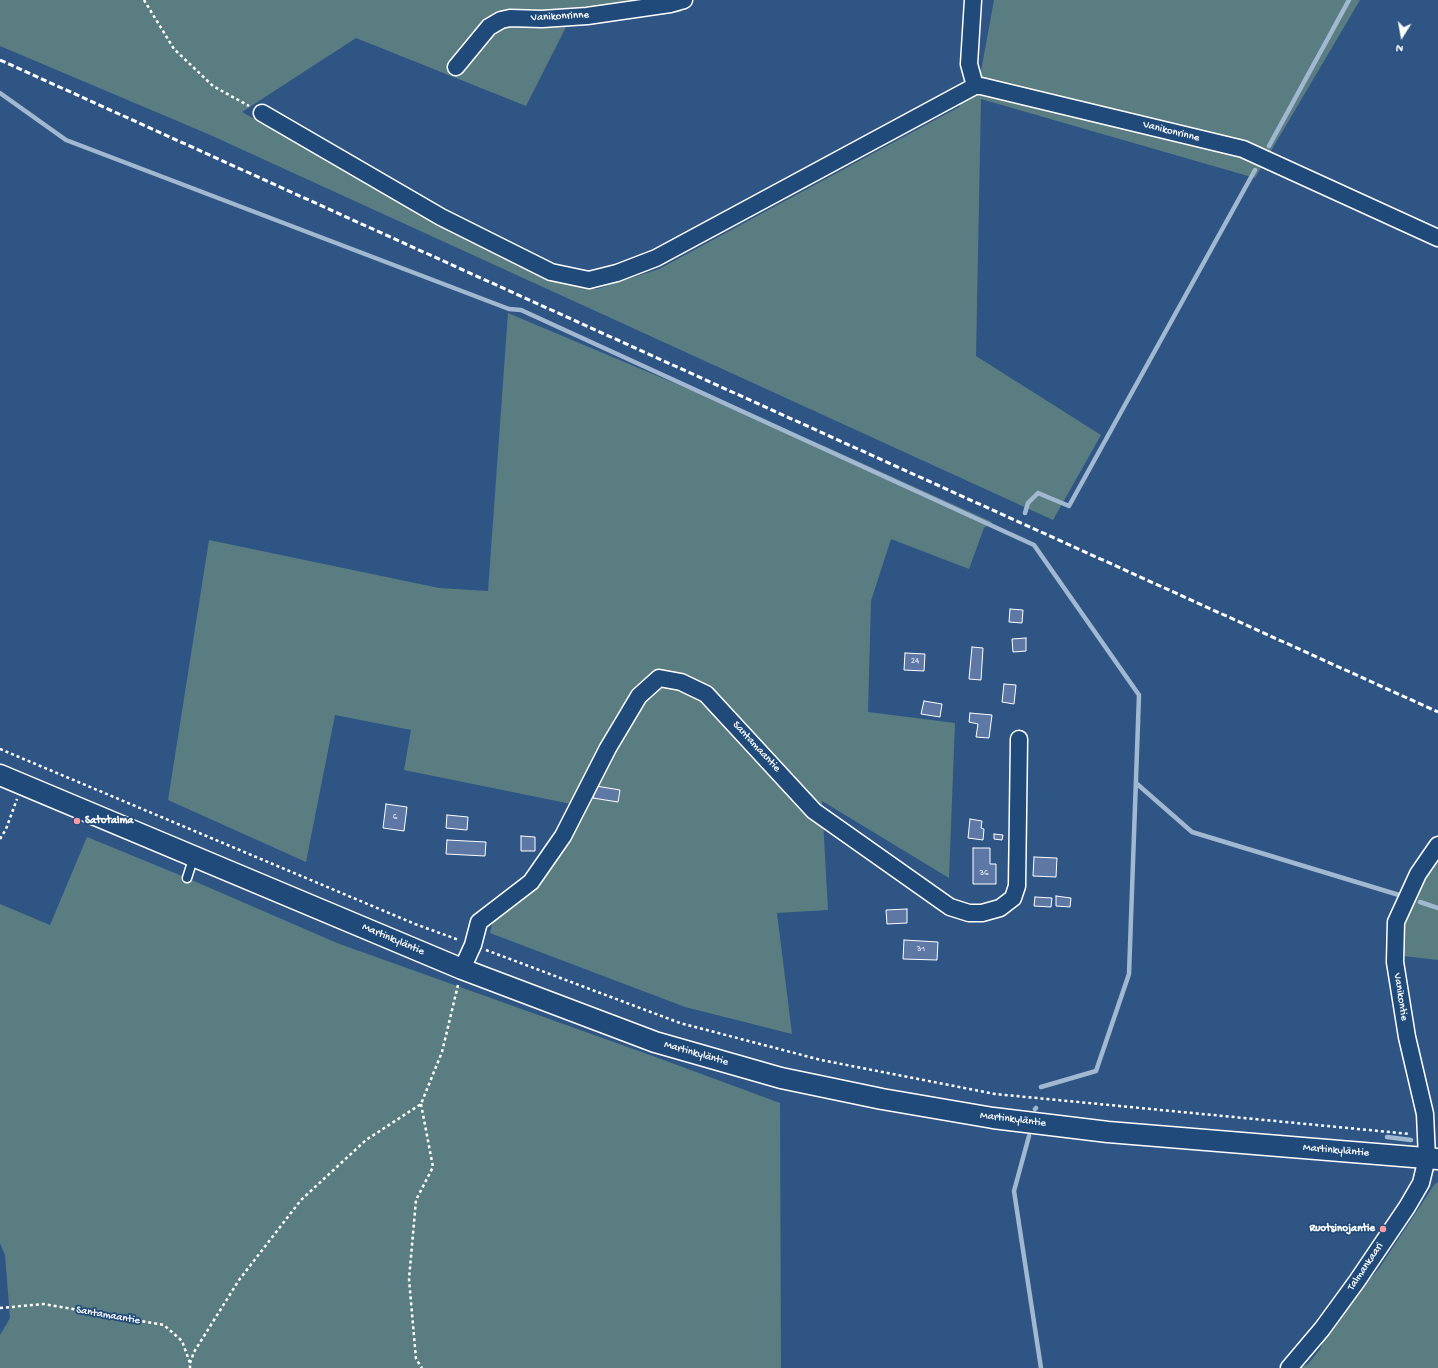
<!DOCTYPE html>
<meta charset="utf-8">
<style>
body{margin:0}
#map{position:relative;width:1438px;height:1368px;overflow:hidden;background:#2f5585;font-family:"Gochi Hand",sans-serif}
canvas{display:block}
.north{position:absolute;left:1382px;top:16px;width:40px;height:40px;-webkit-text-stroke:3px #1f4a7a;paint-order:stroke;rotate:191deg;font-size:11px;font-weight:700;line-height:16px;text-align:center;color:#fff}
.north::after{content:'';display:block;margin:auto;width:14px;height:18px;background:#fff;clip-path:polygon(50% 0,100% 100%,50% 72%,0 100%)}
</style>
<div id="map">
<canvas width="1438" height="1368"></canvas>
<div class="north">N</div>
</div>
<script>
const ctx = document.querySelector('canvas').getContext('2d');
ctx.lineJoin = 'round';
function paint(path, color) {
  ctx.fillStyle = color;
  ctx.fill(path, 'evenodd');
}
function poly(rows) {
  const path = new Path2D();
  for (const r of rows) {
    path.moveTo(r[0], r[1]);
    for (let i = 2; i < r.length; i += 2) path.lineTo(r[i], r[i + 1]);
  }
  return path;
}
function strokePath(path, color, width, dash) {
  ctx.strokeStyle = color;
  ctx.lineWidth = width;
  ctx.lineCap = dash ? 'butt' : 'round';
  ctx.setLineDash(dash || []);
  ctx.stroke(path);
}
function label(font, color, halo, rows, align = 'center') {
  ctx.font = font + ' "Gochi Hand",sans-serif';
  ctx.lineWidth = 3.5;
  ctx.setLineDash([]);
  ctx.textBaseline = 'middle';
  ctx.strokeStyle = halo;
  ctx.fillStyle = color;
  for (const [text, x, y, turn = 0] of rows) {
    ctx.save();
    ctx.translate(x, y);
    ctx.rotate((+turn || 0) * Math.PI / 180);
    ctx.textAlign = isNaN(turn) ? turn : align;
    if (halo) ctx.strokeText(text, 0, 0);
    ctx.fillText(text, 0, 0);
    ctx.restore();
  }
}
const green = poly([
 [0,0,679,0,681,12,566,27,526,106,356,38,242,112,546,279,597,289,659,269,959,107,981,71,994,0,1360,0,1255,178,981,99,976,356,1101,435,1053,520,208,134,0,46],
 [508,313,831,449,992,522,984,528,969,569,891,539,871,601,868,712,955,723,949,878,822,801,828,910,777,913,792,1034,685,1007,490,933,493,920,586,807,404,770,411,730,335,715,306,862,168,800,209,540,439,588,488,591],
 [87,837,187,878,337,943,650,1055,780,1103,781,1368,0,1368,0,1335,10,1318,5,1255,0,1243,0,904,50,925],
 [1438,850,1438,960,1403,956,1396,922],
 [1438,1182,1438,1368,1300,1368,1308,1364,1321,1348,1323,1336,1380,1267,1434,1185]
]);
const stream = poly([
 [0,93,66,140,509,309,521,310,1034,545,1139,695,1129,974,1096,1071,1041,1087],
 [1269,146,1349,0],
 [1025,513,1028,503,1038,493,1069,506,1255,170],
 [1136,783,1192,832,1399,895],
 [1420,902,1438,908],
 [1035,1109,1036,1108],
 [1029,1136,1014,1191,1041,1368],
 [1387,1137,1411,1140]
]);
const building = poly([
 [1010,609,1023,610,1022,623,1009,622,1010,609],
 [1026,638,1026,651,1013,652,1012,639,1026,638],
 [972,647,983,648,981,680,969,679,972,647],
 [905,653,925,654,924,671,904,670,905,653],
 [1004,684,1016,685,1014,704,1002,702,1004,684],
 [924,701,942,704,940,717,921,714,924,701],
 [970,713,992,715,989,738,976,737,978,724,969,722,970,713],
 [596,786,620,790,618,802,593,798,596,786],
 [386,804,407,807,404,831,383,828,386,804],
 [447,815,468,817,467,830,446,828,447,815],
 [970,819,982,821,981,828,984,829,983,840,968,838,970,819],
 [994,834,1003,835,1002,840,994,839,994,834],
 [521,836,535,837,535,851,521,851,521,836],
 [447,840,486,842,485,856,446,854,447,840],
 [973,848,990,848,990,864,996,864,996,884,973,884,973,848],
 [1034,857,1057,858,1056,877,1033,876,1034,857],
 [1056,896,1071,898,1070,907,1056,906,1056,896],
 [1035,897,1052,898,1051,907,1034,906,1035,897],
 [907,909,907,923,887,924,886,910,907,909],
 [904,940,938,942,937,960,903,959,904,940]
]);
const path = poly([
 [144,0,174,49,213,86,249,106],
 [0,749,415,924,459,940],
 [0,839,6,829,17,799],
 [486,950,680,1023,821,1060,995,1094,1410,1134],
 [421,1104,433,1167,416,1200,409,1279,416,1359,422,1368],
 [0,1308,44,1304,164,1325,182,1341,190,1363,190,1368],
 [190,1363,194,1352,239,1280,301,1200,366,1140,421,1104,442,1052,458,985]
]);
const service = poly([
 [187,878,194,856]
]);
const minor = poly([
 [973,0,969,64,975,86],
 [456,67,489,27,501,20,510,18,542,19,587,16,670,4,684,0],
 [975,86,981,86,1243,149,1438,238],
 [262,113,441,217,551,272,589,280,617,273,656,258,975,86],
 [462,969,473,945,479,922,531,882,563,836,608,748,639,696,659,678,681,682,706,694,814,811,950,907,969,913,982,913,1000,908,1013,898,1017,886,1019,739],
 [1289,1368,1322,1329,1357,1281,1407,1207,1421,1183,1427,1158,1425,1114,1407,1037,1395,962,1396,922,1418,874,1438,845]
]);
const tertiary = poly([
 [0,775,462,969,655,1042,781,1078,882,1099,993,1118,1108,1132,1438,1159]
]);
const rail = poly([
 [0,60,1438,712]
]);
const markers = [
 [77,821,4,"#ff9aa2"],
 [1383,1229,4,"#ff9aa2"]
];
const numberNames = [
 ["24",915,662],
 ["6",395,818],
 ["36",984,874],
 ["31",921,950]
];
const streetNames = [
 ["Vanikonrinne",560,17,-3],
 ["Vanikonrinne",1171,132,14],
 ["Santamaantie",756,747,47],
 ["Martinkyläntie",393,940,23],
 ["Vanikontie",1400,997,81],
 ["Martinkyläntie",696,1054,16],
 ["Martinkyläntie",1013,1120,7],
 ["Martinkyläntie",1336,1151,5],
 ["Talmankaari",1366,1267,-56],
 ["Santamaantie",108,1316,10]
];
const poiNames = [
 ["Satotalma",85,821],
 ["Ruotsinojantie",1375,1229,"right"]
];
paint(green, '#5a7d82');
strokePath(stream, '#a1b8d1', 4.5);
paint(building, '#5e78a6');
strokePath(building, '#fff', 1);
strokePath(service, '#fff', 11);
strokePath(minor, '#fff', 19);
strokePath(tertiary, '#fff', 23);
strokePath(path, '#fff', 2.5, [3, 3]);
strokePath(service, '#1f4a7a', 8);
strokePath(minor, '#1f4a7a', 16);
strokePath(tertiary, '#1f4a7a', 20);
strokePath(rail, '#fff', 3, [6, 3]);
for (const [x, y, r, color] of markers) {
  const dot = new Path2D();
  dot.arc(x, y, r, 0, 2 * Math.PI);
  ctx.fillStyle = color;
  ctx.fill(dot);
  strokePath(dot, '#1f4a7a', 1.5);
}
label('9px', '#d7dde9', null, numberNames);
label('11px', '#fff', '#1f4a7a', streetNames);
label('bold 11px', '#fff', '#1f4a7a', poiNames, 'left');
</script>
